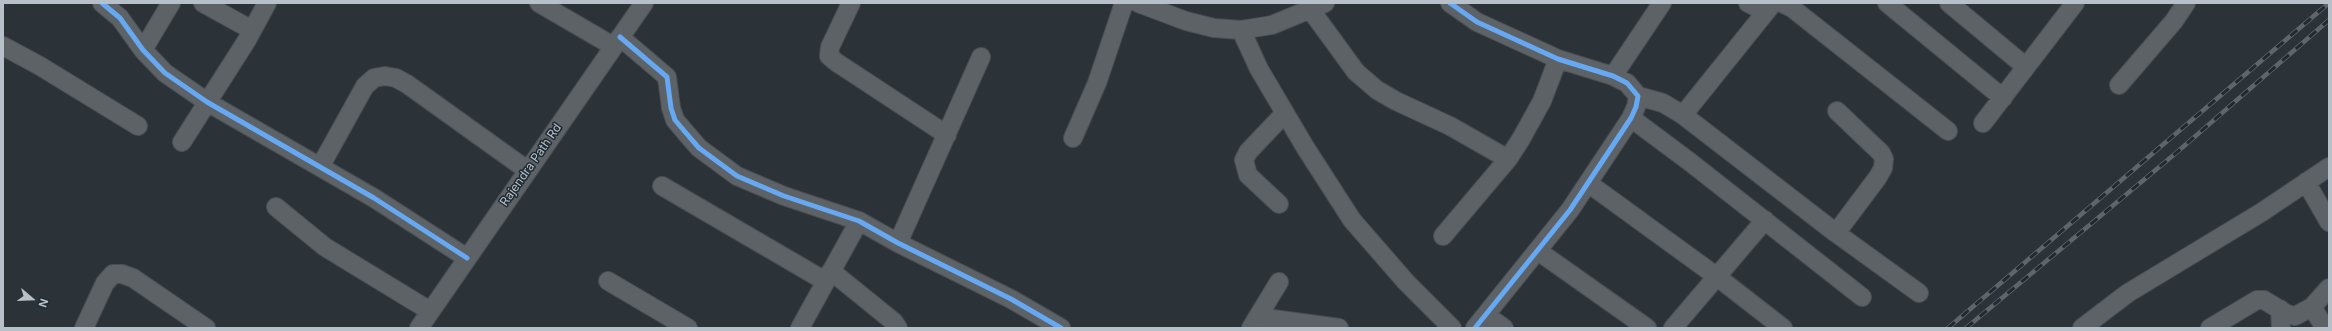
<!DOCTYPE html>
<style>
body{margin:0}
#map{position:relative;width:2332px;height:331px;overflow:hidden;background:#2c3338;font-family:Inter,sans-serif}
canvas{display:block}
.frame{position:absolute;inset:0;border:4px solid #b7c0c8;pointer-events:none}
.north{position:absolute;left:12px;top:279px;width:40px;height:40px;-webkit-text-stroke:3px #202a33;paint-order:stroke;rotate:109deg;font-size:11px;font-weight:700;line-height:16px;text-align:center;color:#b7c0c8}
.north::after{content:'';display:block;margin:auto;width:14px;height:18px;background:#b7c0c8;clip-path:polygon(50% 0,100% 100%,50% 72%,0 100%)}
</style>
<div id="map">
<canvas width="2332" height="331"></canvas>
<div class="frame"></div>
<div class="north">N</div>
</div>
<script>
const ctx = document.querySelector('canvas').getContext('2d');
ctx.lineJoin = 'round';
function poly(rows) {
  const path = new Path2D();
  for (const r of rows) {
    path.moveTo(r[0], r[1]);
    for (let i = 2; i < r.length; i += 2) path.lineTo(r[i], r[i + 1]);
  }
  return path;
}
function strokePath(path, color, width, dash) {
  ctx.strokeStyle = color;
  ctx.lineWidth = width;
  ctx.lineCap = dash ? 'butt' : 'round';
  ctx.setLineDash(dash || []);
  ctx.stroke(path);
}
function label(font, color, halo, rows, align = 'center') {
  ctx.font = font + ' Inter,sans-serif';
  ctx.lineWidth = 3;
  ctx.setLineDash([]);
  ctx.textBaseline = 'middle';
  ctx.strokeStyle = halo;
  ctx.fillStyle = color;
  for (const [text, x, y, turn = 0] of rows) {
    ctx.save();
    ctx.translate(x, y);
    ctx.rotate((+turn || 0) * Math.PI / 180);
    ctx.textAlign = isNaN(turn) ? turn : align;
    if (halo) ctx.strokeText(text, 0, 0);
    ctx.fillText(text, 0, 0);
    ctx.restore();
  }
}
const minor = poly([
 [102,3,120,18,143,50,165,73,207,102,374,198,467,258],
 [203,3,252,30],
 [539,3,613,46],
 [851,3,830,47,829,56,836,62,947,135],
 [1138,3,1186,21,1214,28,1241,30,1272,25,1325,3],
 [1450,3,1477,22,1558,59,1613,76,1627,83,1638,96,1636,107,1631,118,1570,210,1475,328],
 [1748,3,1758,8,1772,3],
 [1782,3,1792,8,1948,131],
 [1887,3,2003,98],
 [1949,3,2026,67],
 [1310,9,1356,72,1377,90,1396,101,1450,126,1508,159],
 [1241,30,1259,69,1305,147,1352,220,1406,282,1452,328],
 [620,37,667,77,671,108,675,120,686,133,699,148,737,176,784,196,859,221,898,243,1011,299,1061,328],
 [3,46,40,66,138,126],
 [143,50,171,3],
 [1613,76,1662,3],
 [2119,85,2174,21,2186,3],
 [1638,96,1663,103,1683,115,1836,233,1919,293],
 [1683,115,1773,3],
 [1631,118,1690,162,1862,297],
 [1983,123,2075,3],
 [1073,138,1097,83,1124,3],
 [182,142,247,40,267,3],
 [320,167,365,86,374,78,385,76,396,78,407,84,527,170],
 [2306,182,2329,222],
 [1588,183,1716,276,1783,328],
 [662,186,825,281],
 [1279,204,1248,175,1244,160,1248,152,1285,113],
 [276,207,325,247,430,311],
 [1836,233,1878,177,1883,168,1884,159,1881,153,1837,111],
 [1443,236,1508,159,1521,139,1542,101,1558,59],
 [898,243,981,57],
 [1538,251,1647,328],
 [831,271,894,322,898,328],
 [608,281,688,328],
 [2312,307,2325,328],
 [2280,309,2281,328],
 [1486,315,1504,328],
 [1258,317,1339,328],
 [84,328,105,283,113,274,122,274,133,278,206,328],
 [419,328,644,3],
 [800,328,859,221],
 [1251,328,1279,282],
 [1673,328,1765,220],
 [2082,328,2128,293,2262,212,2329,167],
 [2210,328,2257,300,2264,300,2287,314,2295,316,2312,307,2329,288]
]);
const rail = poly([
 [1948,328,2329,3],
 [1966,328,2176,153,2329,20]
]);
const cycleway = poly([
 [102,3,120,18,143,50,165,73,207,102,374,198,467,258],
 [1450,3,1477,22,1558,59,1613,76,1627,83,1638,96,1636,107,1631,118,1570,210,1475,328],
 [620,37,667,77,671,108,675,120,686,133,699,148,737,176,784,196,859,221,898,243,1011,299,1061,328]
]);
const streetNames = [
 ["Rajendra Path Rd",531,165,-55]
];
strokePath(minor, '#4a4f53', 20);
strokePath(minor, '#5c6266', 18);
strokePath(rail, '#60656a', 4.5);
strokePath(rail, '#202a33', 3, [9]);
strokePath(cycleway, '#66a8f1', 5);
label('12px', '#b7c0c8', '#202a33', streetNames);
</script>
